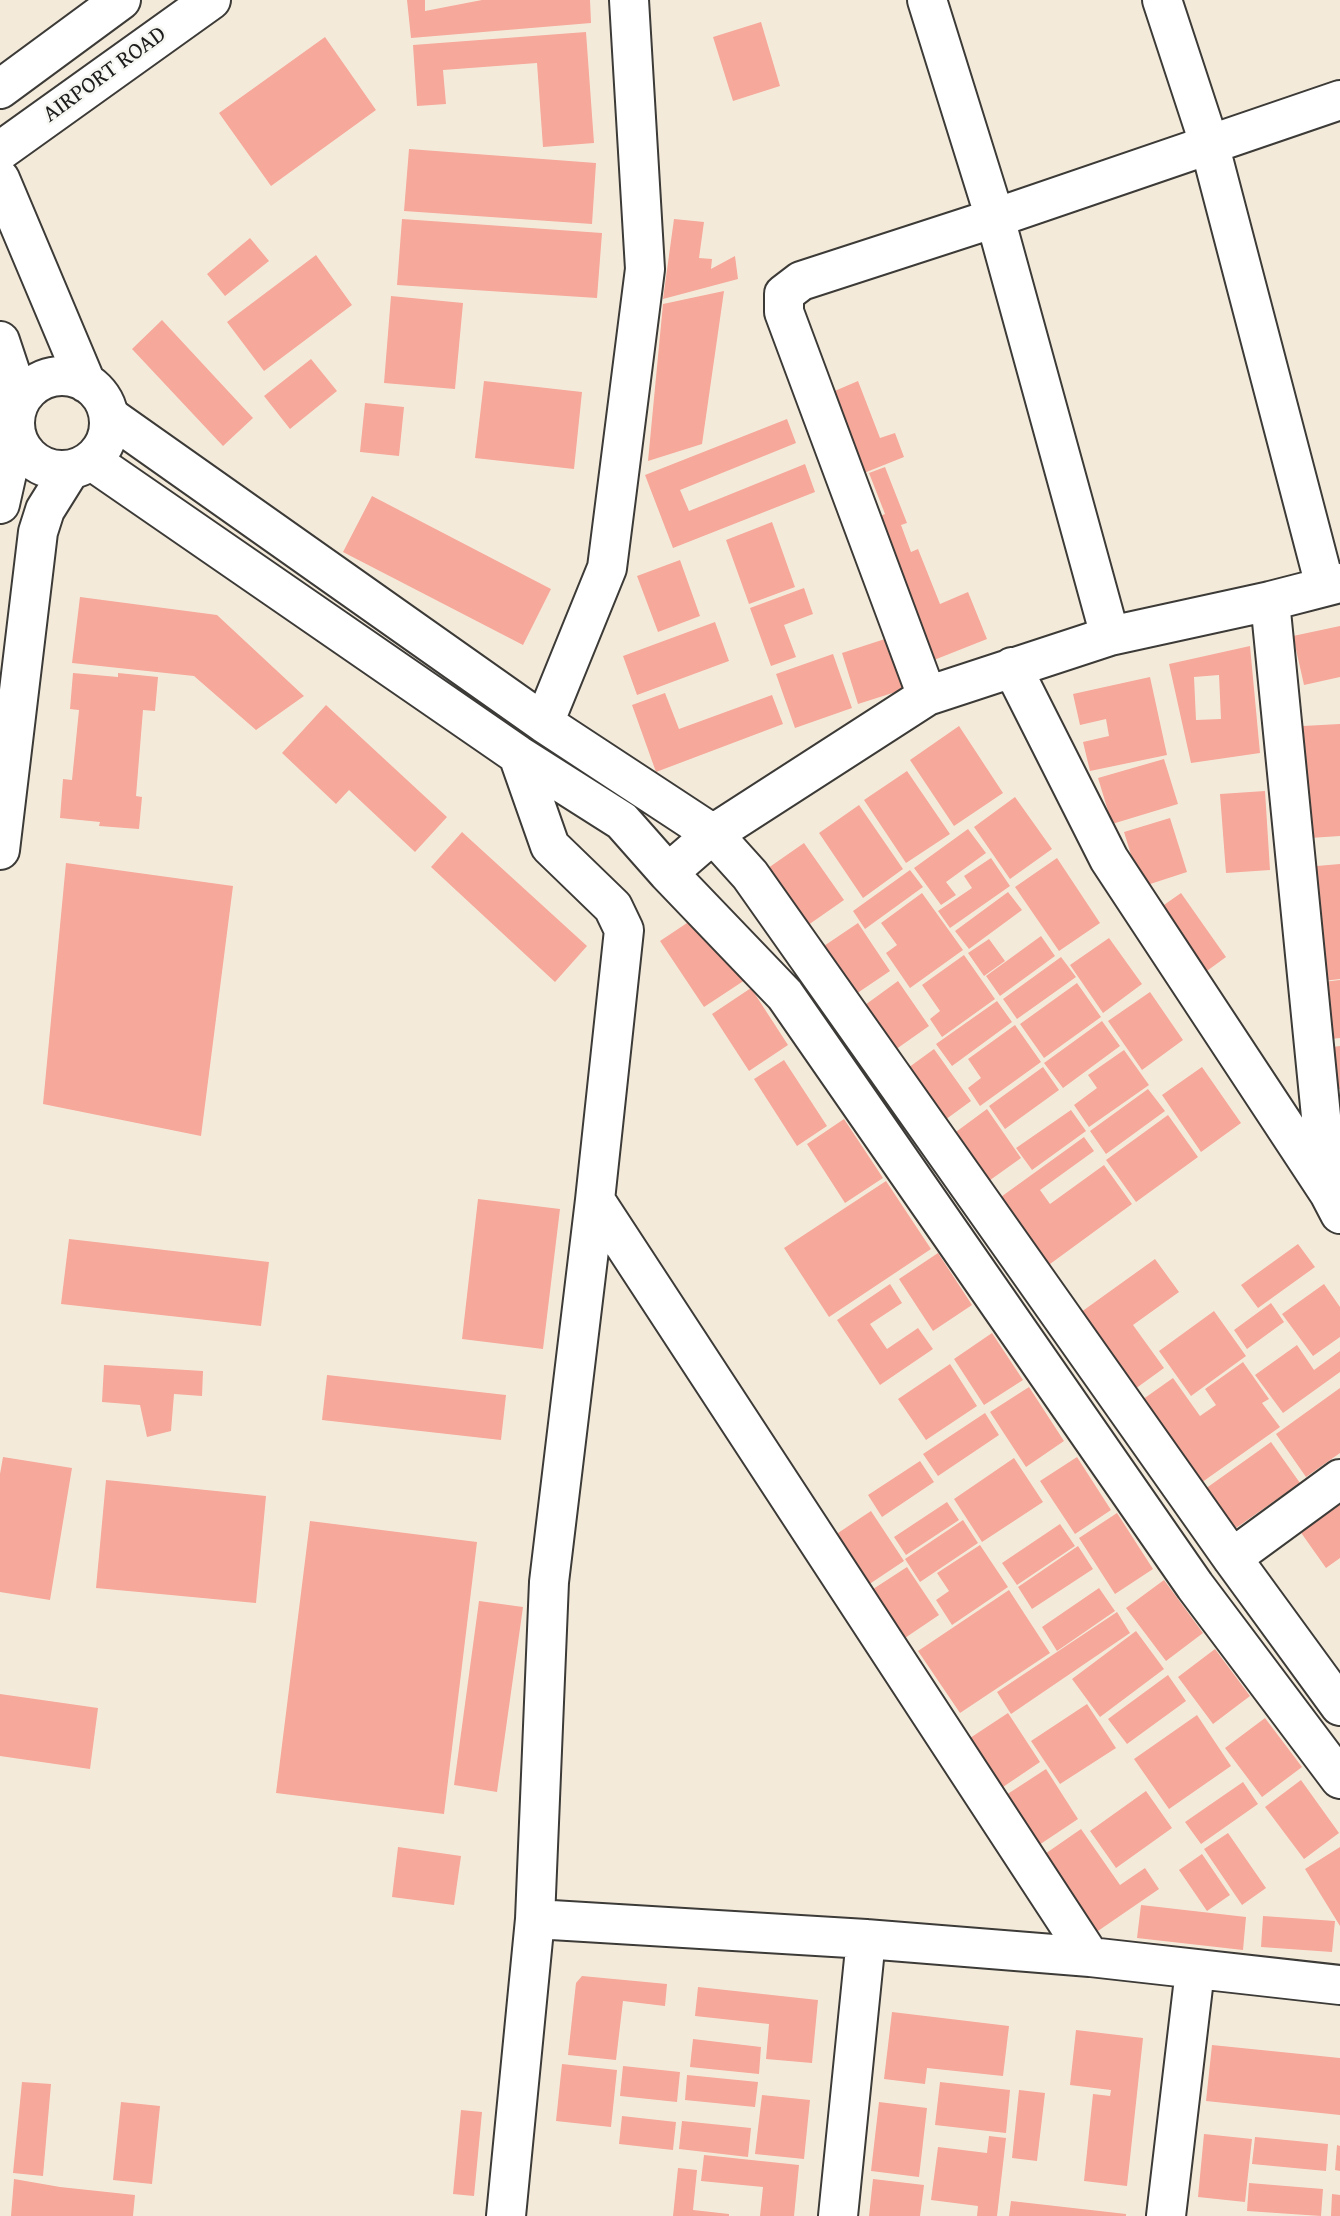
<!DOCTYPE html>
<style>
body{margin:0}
canvas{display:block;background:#f4eada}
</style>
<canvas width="1340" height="2216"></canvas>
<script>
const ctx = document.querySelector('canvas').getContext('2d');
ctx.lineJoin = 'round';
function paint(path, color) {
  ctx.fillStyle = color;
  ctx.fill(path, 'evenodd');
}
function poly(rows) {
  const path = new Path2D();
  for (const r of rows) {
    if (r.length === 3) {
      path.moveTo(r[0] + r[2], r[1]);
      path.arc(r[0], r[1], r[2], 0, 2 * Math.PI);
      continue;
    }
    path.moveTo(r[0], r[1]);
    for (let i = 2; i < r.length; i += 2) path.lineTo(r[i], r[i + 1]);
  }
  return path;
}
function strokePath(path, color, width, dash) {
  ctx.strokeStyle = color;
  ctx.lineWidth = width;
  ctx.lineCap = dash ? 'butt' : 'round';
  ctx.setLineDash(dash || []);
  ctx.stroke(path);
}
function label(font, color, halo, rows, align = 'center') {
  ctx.font = font + ' "Gentium Book Plus",serif';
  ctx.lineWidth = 5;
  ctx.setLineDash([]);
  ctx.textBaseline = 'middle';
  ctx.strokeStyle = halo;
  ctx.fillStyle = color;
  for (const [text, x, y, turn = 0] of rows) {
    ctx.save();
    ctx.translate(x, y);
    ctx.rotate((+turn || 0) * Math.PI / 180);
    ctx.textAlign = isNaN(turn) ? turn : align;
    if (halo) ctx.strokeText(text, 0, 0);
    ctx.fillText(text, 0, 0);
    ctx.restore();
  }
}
const building = poly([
 [407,0,425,0,425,11,482,0,590,0,591,23,411,38],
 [761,22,780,86,733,101,713,37],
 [586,32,594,143,543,147,537,63,443,70,446,104,417,106,413,45],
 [325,37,376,110,271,186,219,113],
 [409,149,596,163,592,224,404,211],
 [402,219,602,233,597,298,397,285],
 [674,219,704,222,699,258,712,259,711,269,735,256,738,279,663,299],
 [250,238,269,261,225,296,207,274],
 [316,255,352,305,264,371,227,322],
 [724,291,702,444,648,461,663,304],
 [391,296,463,303,455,389,384,383],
 [162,320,253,418,223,446,132,349],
 [311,359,337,391,290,429,264,396],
 [484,381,582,392,574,469,475,458],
 [858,381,880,438,895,433,904,457,854,477,823,396],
 [365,403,404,407,399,456,360,452],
 [787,419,796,443,680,490,689,511,805,464,815,492,673,548,645,475],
 [885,467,907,523,901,525,911,552,918,549,940,604,968,592,987,639,934,660,918,618,871,520,885,514,869,473],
 [372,496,551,589,523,645,343,552],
 [772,522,795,587,749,604,726,540],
 [680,560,700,616,658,632,637,576],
 [804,588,813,614,784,625,796,657,771,666,750,608],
 [80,597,217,615,304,696,256,730,194,676,72,663],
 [715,622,729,661,637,695,623,656],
 [1340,626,1340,677,1304,685,1293,636],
 [888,638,905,689,858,704,842,653],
 [1250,646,1260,753,1191,763,1169,664],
 [1219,675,1221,719,1196,720,1194,677],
 [833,654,852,708,795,728,776,674],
 [73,673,118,677,118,673,158,677,155,711,143,710,136,796,142,797,139,829,99,826,100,822,60,818,63,779,72,780,79,710,70,709],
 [1150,677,1167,755,1090,771,1083,742,1109,736,1106,719,1080,725,1073,694],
 [665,693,679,729,772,695,783,724,656,772,632,705],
 [326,705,447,817,415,852,349,790,336,804,282,753],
 [1340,724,1340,836,1310,838,1303,726],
 [959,726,1003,793,954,826,910,760],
 [1164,759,1178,804,1112,824,1098,778],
 [907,771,950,834,906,863,864,800],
 [1265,791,1270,870,1226,873,1220,794],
 [1015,797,1052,849,1010,879,974,827],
 [859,805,903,869,863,898,819,833],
 [1170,818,1187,872,1141,887,1124,832],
 [968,829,986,853,946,882,956,895,941,905,914,868],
 [462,832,587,946,555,982,431,867],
 [804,843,844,900,801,930,761,873],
 [991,858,1010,886,950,928,938,911,972,888,964,876],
 [1057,858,1100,923,1059,951,1015,887],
 [66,863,233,886,201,1136,43,1104],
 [1340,864,1340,979,1315,982,1305,867],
 [910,870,923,887,865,929,853,911],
 [1008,892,1022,910,969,949,955,931],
 [922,893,963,950,910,988,886,953,897,945,881,923],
 [1181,893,1226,957,1200,976,1154,912],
 [702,913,745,980,704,1007,660,941],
 [858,923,890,971,847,1000,815,952],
 [1041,936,1055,956,1000,996,986,976],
 [1109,938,1142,984,1103,1013,1070,965],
 [989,939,1005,961,984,976,968,953],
 [964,955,995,999,942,1037,930,1019,940,1011,922,985],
 [1061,957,1076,977,1017,1019,1003,999],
 [1340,980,1340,1038,1322,1040,1315,983],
 [898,981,929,1026,885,1057,854,1013],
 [1077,983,1101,1017,1044,1058,1020,1024],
 [751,988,788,1045,749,1071,712,1014],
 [1150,992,1183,1040,1142,1070,1108,1021],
 [997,1001,1012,1022,952,1066,936,1044],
 [1102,1021,1120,1046,1063,1088,1044,1063],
 [1015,1025,1041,1062,980,1106,968,1088,981,1078,968,1059],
 [1340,1046,1340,1089,1333,1090,1326,1048],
 [934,1049,971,1101,934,1128,897,1076],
 [1124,1050,1149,1085,1089,1127,1074,1105,1097,1088,1088,1075],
 [784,1060,827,1126,797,1146,754,1079],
 [1043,1067,1059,1090,1005,1129,989,1106],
 [1202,1067,1241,1123,1201,1152,1162,1095],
 [1148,1089,1165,1111,1106,1154,1090,1131],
 [987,1109,1021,1158,979,1188,945,1140],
 [1071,1110,1086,1131,1032,1170,1016,1148],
 [1168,1115,1198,1157,1136,1202,1106,1160],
 [844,1119,883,1178,845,1203,807,1144],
 [1084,1137,1094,1151,1040,1190,1050,1204,1104,1165,1132,1204,1035,1275,987,1207],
 [886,1181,931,1249,829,1317,784,1248],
 [478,1199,560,1209,543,1349,462,1339],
 [69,1239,269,1262,261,1326,61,1304],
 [1298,1244,1315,1267,1258,1308,1241,1285],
 [938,1253,972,1305,933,1331,899,1279],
 [1155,1259,1179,1292,1133,1325,1164,1368,1124,1397,1070,1320],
 [890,1284,902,1303,870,1324,887,1349,918,1328,933,1349,880,1385,837,1320],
 [1324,1284,1340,1307,1340,1337,1313,1356,1282,1314],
 [1271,1303,1284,1322,1247,1349,1234,1330],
 [1214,1311,1246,1356,1191,1396,1159,1351],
 [992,1333,1023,1380,984,1405,954,1359],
 [1297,1345,1314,1370,1340,1351,1340,1372,1283,1413,1255,1375],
 [1243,1362,1269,1399,1262,1403,1280,1427,1191,1490,1132,1407,1173,1378,1200,1416,1216,1405,1205,1389],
 [950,1364,977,1406,926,1440,898,1399],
 [104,1365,203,1371,202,1396,174,1394,171,1431,147,1437,140,1405,102,1402],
 [327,1375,506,1395,501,1440,322,1420],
 [1029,1387,1064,1441,1026,1467,990,1412],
 [1340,1388,1340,1453,1306,1477,1276,1434],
 [985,1413,999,1435,938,1476,923,1454],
 [1271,1442,1300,1483,1226,1535,1198,1494],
 [3,1457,72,1468,50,1600,0,1592,0,1474],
 [1077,1457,1111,1510,1075,1534,1040,1481],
 [1014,1458,1043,1502,982,1542,954,1499],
 [920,1461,934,1482,882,1517,868,1495],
 [106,1480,266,1496,256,1603,96,1588],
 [1340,1495,1340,1558,1326,1568,1297,1527],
 [947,1502,959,1520,906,1555,894,1537],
 [871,1511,904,1561,868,1585,835,1535],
 [1117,1513,1153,1569,1115,1594,1079,1538],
 [963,1520,978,1543,920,1582,905,1559],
 [310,1521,477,1542,444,1814,276,1793],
 [1060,1524,1075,1546,1017,1585,1002,1563],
 [980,1545,1008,1587,952,1625,936,1600,949,1591,937,1573],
 [1078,1546,1093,1569,1032,1609,1018,1587],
 [907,1567,939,1615,899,1642,867,1593],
 [1164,1580,1203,1633,1166,1661,1126,1608],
 [1099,1588,1115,1611,1057,1651,1042,1627],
 [1009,1590,1050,1653,960,1713,918,1651],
 [479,1601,523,1607,497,1792,454,1785],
 [1117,1612,1130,1633,1011,1714,997,1692],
 [1136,1631,1164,1669,1100,1717,1072,1679],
 [1215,1649,1250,1696,1213,1724,1178,1677],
 [1168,1675,1186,1701,1127,1744,1108,1719],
 [0,1694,98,1708,90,1769,0,1756],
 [1087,1704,1116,1748,1060,1784,1031,1741],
 [1008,1713,1040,1762,1000,1789,967,1740],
 [1197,1715,1231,1766,1169,1809,1134,1759],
 [1265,1718,1302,1767,1262,1797,1225,1748],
 [1046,1769,1078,1819,1036,1847,1003,1797],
 [1301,1780,1339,1833,1304,1859,1265,1807],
 [1243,1782,1258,1804,1201,1844,1185,1822],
 [1146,1791,1172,1828,1116,1868,1090,1831],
 [1081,1829,1120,1885,1145,1868,1159,1889,1095,1933,1042,1856],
 [1228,1833,1266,1888,1242,1905,1204,1849],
 [398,1847,461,1856,454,1905,392,1897],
 [1340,1847,1340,1926,1305,1869],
 [1202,1854,1230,1895,1207,1911,1179,1870],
 [1141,1905,1246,1917,1243,1950,1137,1938],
 [1263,1916,1335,1921,1332,1952,1261,1947],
 [582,1976,667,1984,665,2006,623,2001,616,2060,568,2055,576,1983],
 [698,1987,818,2000,812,2063,766,2059,769,2024,695,2016],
 [892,2012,1009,2026,1003,2076,927,2068,925,2084,884,2079],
 [1076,2030,1143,2038,1127,2186,1084,2181,1093,2094,1110,2096,1111,2090,1070,2085],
 [693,2039,761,2047,759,2074,690,2067],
 [1212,2045,1340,2058,1340,2115,1206,2101],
 [562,2064,617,2070,611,2127,556,2121],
 [623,2066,680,2072,677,2102,620,2096],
 [687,2075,758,2082,755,2107,685,2100],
 [22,2082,51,2084,43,2176,13,2173],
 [940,2082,1010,2090,1006,2133,935,2125],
 [1019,2090,1045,2093,1037,2161,1012,2158],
 [762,2095,810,2100,804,2159,755,2154],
 [121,2102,160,2106,152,2184,113,2180],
 [879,2102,927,2108,919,2177,871,2171],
 [461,2110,482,2112,474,2196,453,2194],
 [622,2116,676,2122,673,2150,619,2144],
 [682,2121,751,2128,748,2157,679,2149],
 [1204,2134,1252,2139,1245,2202,1198,2197],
 [989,2136,1006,2138,997,2216,977,2216,978,2206,931,2200,938,2147,987,2153],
 [1255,2137,1328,2144,1326,2171,1252,2164],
 [1337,2145,1340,2146,1340,2171,1335,2170],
 [704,2155,799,2165,794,2216,760,2216,763,2187,701,2181],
 [678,2168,697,2170,693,2210,729,2214,729,2216,673,2216],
 [14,2179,60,2187,135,2195,133,2216,11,2216],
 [873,2179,924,2185,920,2216,869,2216],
 [1249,2183,1323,2189,1321,2216,1247,2211],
 [1332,2194,1340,2195,1340,2216,1331,2216],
 [1011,2201,1126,2214,1126,2216,1009,2216]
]);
const minor = poly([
 [927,0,995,218,1110,636],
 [1162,0,1209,143,1325,586],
 [109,416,544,723,713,834,750,875,1232,1558,1340,1706],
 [92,461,518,755,622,821,668,873,785,995,1195,1586,1340,1779],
 [1270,601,1328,1187],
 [1012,667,1109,859,1329,1193,1340,1214],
 [927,696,784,312,784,294,801,281,995,218,1340,100],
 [544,723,607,568,645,269,629,0],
 [668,873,713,834,927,696,1110,636,1270,601,1340,583],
 [595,1200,1090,1957],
 [1232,1558,1340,1479],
 [535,1919,866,1939,1090,1957,1340,1985],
 [506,2216,535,1919,549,1582,595,1200,624,930,613,907,550,846,518,755],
 [838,2216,866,1939],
 [1166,2216,1195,1970]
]);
const major = poly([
 [0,89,121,0],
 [0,151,211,0],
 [0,179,86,383],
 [0,341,20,401],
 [62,423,47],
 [0,504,16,433],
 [0,850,38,532,45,510,70,470]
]);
const streetNames = [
 ["AIRPORT ROAD",105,75,-36]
];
paint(building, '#f6a89a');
strokePath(minor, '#3c3b38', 42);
strokePath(major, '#3c3b38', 42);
strokePath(minor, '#fff', 38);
strokePath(major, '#fff', 38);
label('23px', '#1c1c1c', '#f6f6f2', streetNames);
</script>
